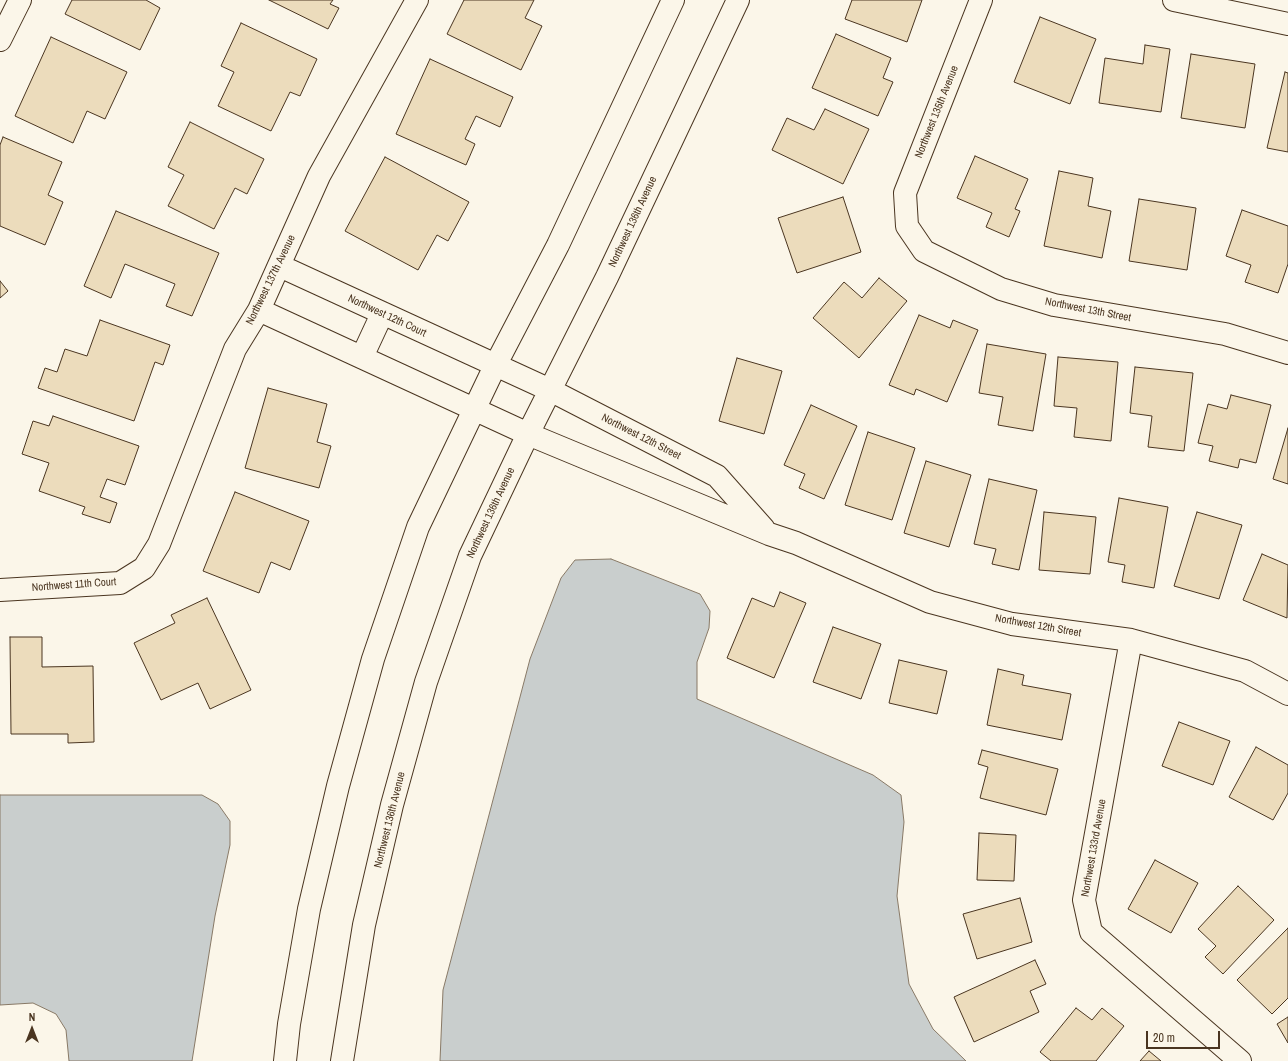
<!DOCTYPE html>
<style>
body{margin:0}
#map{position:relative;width:1288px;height:1061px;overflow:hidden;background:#fbf6e9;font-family:"Archivo Narrow",sans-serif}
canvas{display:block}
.north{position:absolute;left:12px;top:1009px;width:40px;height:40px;-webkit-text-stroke:3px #fbf6e9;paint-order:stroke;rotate:0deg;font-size:11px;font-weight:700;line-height:16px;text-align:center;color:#4a3520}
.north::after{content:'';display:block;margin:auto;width:14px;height:18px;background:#4a3520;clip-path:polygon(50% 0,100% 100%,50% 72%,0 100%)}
.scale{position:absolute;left:1146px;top:1031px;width:74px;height:18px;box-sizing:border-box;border:2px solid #4a3520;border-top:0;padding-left:5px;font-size:12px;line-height:14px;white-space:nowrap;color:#4a3520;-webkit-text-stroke:3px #fbf6e9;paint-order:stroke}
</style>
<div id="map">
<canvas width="1288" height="1061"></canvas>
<div class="north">N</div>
<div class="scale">20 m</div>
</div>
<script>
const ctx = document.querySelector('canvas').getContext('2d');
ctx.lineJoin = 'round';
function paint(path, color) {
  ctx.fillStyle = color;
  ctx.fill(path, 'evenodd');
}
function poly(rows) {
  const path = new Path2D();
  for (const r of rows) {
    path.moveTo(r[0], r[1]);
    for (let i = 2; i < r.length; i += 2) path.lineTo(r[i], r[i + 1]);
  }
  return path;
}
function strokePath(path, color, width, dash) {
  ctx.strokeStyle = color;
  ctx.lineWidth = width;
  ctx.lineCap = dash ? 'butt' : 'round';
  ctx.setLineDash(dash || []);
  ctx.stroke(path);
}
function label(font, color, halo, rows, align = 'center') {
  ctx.font = font + ' "Archivo Narrow",sans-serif';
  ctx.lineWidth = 3;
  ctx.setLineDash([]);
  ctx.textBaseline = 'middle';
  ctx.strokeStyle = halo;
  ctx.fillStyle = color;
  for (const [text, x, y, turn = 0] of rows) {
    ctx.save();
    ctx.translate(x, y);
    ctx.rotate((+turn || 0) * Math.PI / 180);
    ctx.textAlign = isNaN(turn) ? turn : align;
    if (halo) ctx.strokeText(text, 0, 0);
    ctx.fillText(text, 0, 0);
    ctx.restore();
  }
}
const water = poly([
 [611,559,700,594,710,611,709,628,697,662,697,699,873,775,901,795,904,822,897,896,909,984,933,1029,966,1061,440,1061,443,990,530,659,561,578,575,560,611,559],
 [0,795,202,795,218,804,230,821,230,845,215,916,192,1061,69,1061,66,1030,56,1014,33,1003,0,1005,0,795]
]);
const building = poly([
 [72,0,146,0,160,8,140,50,65,14,72,0],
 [269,0,333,0,330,4,339,8,328,29,269,0],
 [464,0,534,0,525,18,542,26,521,70,447,34,464,0],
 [852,0,922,0,907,42,845,19,852,0],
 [1040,17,1096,39,1070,104,1014,82,1040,17],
 [241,23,317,59,300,96,290,92,271,131,218,106,234,72,221,66,241,23],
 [836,34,891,58,883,78,893,82,878,116,812,88,836,34],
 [51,37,127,72,105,119,87,111,73,143,15,116,51,37],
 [1145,45,1170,49,1161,112,1099,103,1105,58,1143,64,1145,45],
 [1191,54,1255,64,1245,128,1181,118,1191,54],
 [430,59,513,97,500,127,476,116,465,139,475,144,466,165,396,134,430,59],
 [1285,72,1288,73,1288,152,1267,148,1285,72],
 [825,109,869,129,843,184,772,150,787,118,814,130,825,109],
 [190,122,264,159,247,194,235,188,214,229,168,206,184,175,168,167,190,122],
 [3,137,62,162,48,195,63,202,45,245,0,226,0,145,3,137],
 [975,156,1028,179,1015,209,1020,211,1009,237,986,227,992,213,957,198,975,156],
 [385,157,469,202,448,241,437,235,418,270,345,231,385,157],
 [1059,171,1093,178,1088,206,1111,211,1102,258,1044,246,1059,171],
 [843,197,861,252,797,273,778,218,843,197],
 [1139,199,1196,208,1187,270,1129,261,1139,199],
 [1242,210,1288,226,1288,264,1278,293,1245,282,1251,265,1226,256,1242,210],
 [116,211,219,253,192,316,166,306,175,284,125,264,111,298,84,286,116,211],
 [879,278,907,301,859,358,813,318,844,282,862,298,879,278],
 [0,281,8,291,0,298,0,281],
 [919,315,950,328,953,320,978,330,947,402,916,389,914,395,889,385,919,315],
 [100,320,170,345,163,365,155,362,134,421,38,388,45,368,57,372,65,349,87,356,100,320],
 [987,344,1046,354,1033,431,998,425,1003,397,979,393,987,344],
 [1058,357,1118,362,1111,441,1074,437,1077,408,1054,406,1058,357],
 [737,358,782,371,764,434,719,421,737,358],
 [1135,367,1193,373,1184,451,1148,447,1152,416,1130,413,1135,367],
 [268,388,327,404,317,442,331,446,319,488,245,468,268,388],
 [1231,395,1271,405,1256,463,1240,459,1238,468,1209,461,1213,446,1198,443,1208,404,1227,409,1231,395],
 [811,405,857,426,824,499,799,488,805,474,784,465,811,405],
 [53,416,139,446,125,485,107,479,100,497,117,503,110,523,82,514,85,507,39,491,49,463,22,454,33,421,49,426,53,416],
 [1288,428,1288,484,1273,479,1288,428],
 [868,432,915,448,892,520,845,505,868,432],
 [926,461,971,475,949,547,904,533,926,461],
 [989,479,1037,490,1019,570,992,564,996,549,974,544,989,479],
 [235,492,309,521,290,570,271,562,259,593,203,571,235,492],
 [1119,498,1168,507,1154,588,1122,582,1125,565,1108,562,1119,498],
 [1044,512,1096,517,1090,574,1039,570,1044,512],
 [1197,512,1242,525,1219,599,1174,586,1197,512],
 [1262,554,1288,565,1287,618,1243,600,1262,554],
 [780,592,806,603,774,678,727,658,752,598,774,607,780,592],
 [207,598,251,690,210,709,198,683,161,700,134,643,175,623,171,615,207,598],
 [833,627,881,644,861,699,813,682,833,627],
 [10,637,42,637,42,667,93,666,94,742,68,743,68,734,11,734,10,637],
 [899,660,947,671,937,714,889,703,899,660],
 [998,669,1024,675,1022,685,1071,694,1062,740,987,725,998,669],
 [1179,722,1230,741,1213,785,1162,766,1179,722],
 [1256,747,1288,765,1288,793,1273,820,1229,797,1256,747],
 [982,750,1058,769,1046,815,980,798,988,767,978,764,982,750],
 [979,833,1016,835,1014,881,977,880,979,833],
 [1155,860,1198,883,1171,933,1128,909,1155,860],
 [1238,886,1274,920,1223,974,1205,957,1216,946,1198,929,1238,886],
 [1020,898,1032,942,977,959,963,914,1020,898],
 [1288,928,1288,998,1272,1014,1237,980,1288,928],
 [1035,960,1046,984,1030,991,1039,1012,974,1042,954,997,1035,960],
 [1076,1008,1092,1020,1102,1008,1124,1026,1096,1061,1051,1061,1040,1052,1076,1008],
 [1288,1017,1288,1043,1277,1024,1288,1017],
 [1149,1051,1161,1061,1140,1061,1149,1051]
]);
const minor = poly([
 [981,0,905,193,907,226,924,251,1001,289,1054,305,1225,334,1288,353],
 [1174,0,1288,24],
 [0,40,20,0],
 [280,266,550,390,717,476,764,529],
 [259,310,528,434,769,534,796,543,930,602,1012,624,1131,640,1245,671,1288,694],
 [362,357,382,314],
 [0,590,120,583,144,568,159,544,235,349,259,310,319,176,417,0],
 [1131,640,1084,900,1091,932,1240,1061],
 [285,1061,289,1024,309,909,338,786,373,659,418,527,495,366,558,245,673,0],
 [342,1061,364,925,392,805,426,682,470,556,528,434,607,277,738,0]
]);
const streetNames = [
 ["Northwest 135th Avenue",937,112,-68],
 ["Northwest 136th Avenue",633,222,-65],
 ["Northwest 137th Avenue",271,280,-64],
 ["Northwest 13th Street",1088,310,11],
 ["Northwest 12th Court",387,316,25],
 ["Northwest 12th Street",641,437,27],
 ["Northwest 136th Avenue",491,513,-65],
 ["Northwest 11th Court",74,585,-4],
 ["Northwest 12th Street",1038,626,10],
 ["Northwest 136th Avenue",390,820,-76],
 ["Northwest 133rd Avenue",1094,848,-80]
];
paint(water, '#c9cecd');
strokePath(water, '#887966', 1);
paint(building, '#ecdcbc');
strokePath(building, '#4a3520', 1);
strokePath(minor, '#4a3520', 24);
strokePath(minor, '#fbf6e9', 22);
label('11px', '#4a3520', '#fbf6e9', streetNames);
</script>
